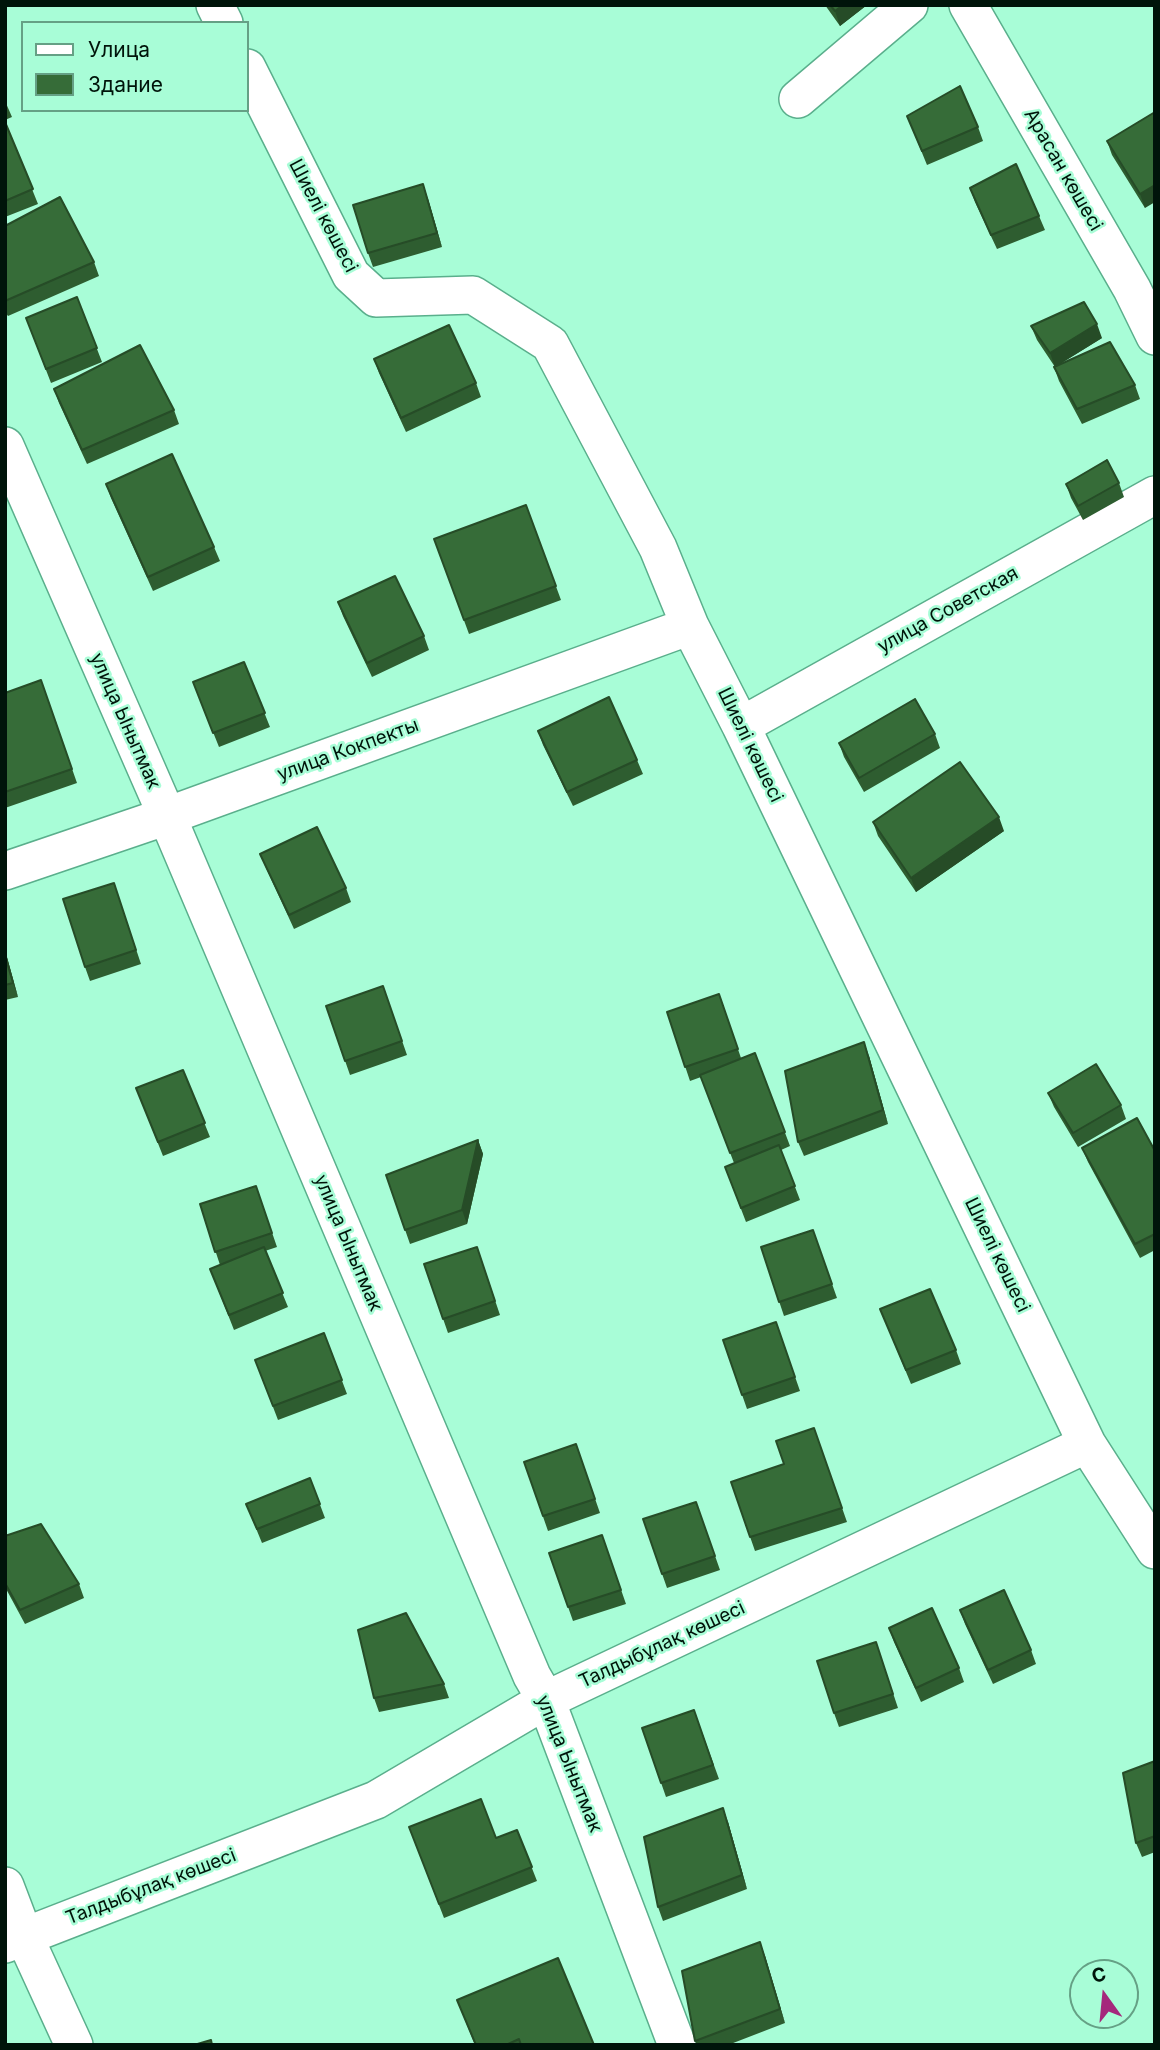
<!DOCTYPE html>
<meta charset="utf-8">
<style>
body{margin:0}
#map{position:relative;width:1160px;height:2050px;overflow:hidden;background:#a8fdd7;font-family:Inter,sans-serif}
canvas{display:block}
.frame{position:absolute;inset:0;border:7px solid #00140a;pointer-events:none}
.legend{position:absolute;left:21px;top:21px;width:228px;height:91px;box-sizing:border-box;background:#a8fdd7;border:2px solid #65a085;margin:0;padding:9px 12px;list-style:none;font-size:21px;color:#00140a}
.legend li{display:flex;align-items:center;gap:14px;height:35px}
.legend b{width:35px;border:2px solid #65a085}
.north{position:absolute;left:1069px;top:1959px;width:70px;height:70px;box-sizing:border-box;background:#a8fdd7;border:2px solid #65a085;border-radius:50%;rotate:345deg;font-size:19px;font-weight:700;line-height:28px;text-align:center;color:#00140a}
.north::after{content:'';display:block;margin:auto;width:24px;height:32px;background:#a5287c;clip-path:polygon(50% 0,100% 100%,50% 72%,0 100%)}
</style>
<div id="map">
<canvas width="1160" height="2050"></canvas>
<div class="frame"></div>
<ul class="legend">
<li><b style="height:9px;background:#fff"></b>Улица</li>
<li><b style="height:19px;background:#366c38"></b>Здание</li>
</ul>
<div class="north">С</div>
</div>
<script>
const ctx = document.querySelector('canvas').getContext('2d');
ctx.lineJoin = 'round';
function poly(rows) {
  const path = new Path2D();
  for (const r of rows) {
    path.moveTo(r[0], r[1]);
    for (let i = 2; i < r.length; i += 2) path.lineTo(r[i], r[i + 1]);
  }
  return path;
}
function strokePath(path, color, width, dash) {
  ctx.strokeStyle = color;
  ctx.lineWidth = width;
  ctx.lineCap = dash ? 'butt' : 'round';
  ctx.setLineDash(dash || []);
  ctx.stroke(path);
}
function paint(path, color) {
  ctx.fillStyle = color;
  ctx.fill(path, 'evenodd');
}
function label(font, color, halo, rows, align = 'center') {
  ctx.font = font + ' Inter,sans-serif';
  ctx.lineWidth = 5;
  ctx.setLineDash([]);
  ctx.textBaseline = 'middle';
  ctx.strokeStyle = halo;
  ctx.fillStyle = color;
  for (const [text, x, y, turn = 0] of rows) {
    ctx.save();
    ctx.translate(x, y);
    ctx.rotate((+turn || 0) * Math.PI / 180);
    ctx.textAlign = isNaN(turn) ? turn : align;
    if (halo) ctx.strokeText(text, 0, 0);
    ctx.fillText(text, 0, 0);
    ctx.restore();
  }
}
const minor = poly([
 [215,5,224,23],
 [968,5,1132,289,1155,336],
 [247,68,351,275,376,298,473,295,550,344,658,548,690,626,741,726,1087,1444,1155,1550],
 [798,99,909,5],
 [5,446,167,816,532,1676,546,1700,677,2045],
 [741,726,1155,495],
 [5,871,167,816,690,626],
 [5,1886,24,1936,74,2045],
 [5,1944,376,1800,546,1700,1087,1444]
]);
const wall = poly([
 [825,5,867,5,840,26],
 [5,101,12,117,5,120],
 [1155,112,1145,208,1112,155,1107,141],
 [907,116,978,127,983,141,927,165],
 [5,122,38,204,5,217],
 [970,188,1039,216,1045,230,997,249,975,202],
 [428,199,442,247,373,267,368,253],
 [5,226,94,262,99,276,8,316,5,312],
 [77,297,102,362,51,383,26,318],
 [1031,326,1102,338,1060,364,1135,385,1140,399,1082,424,1059,381,1054,367,1055,367,1037,340],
 [374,359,476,383,481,397,406,432,379,373],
 [54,389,174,410,179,424,87,464,59,403],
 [1119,483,1124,497,1083,520,1071,498,1066,484],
 [106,484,214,547,220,561,153,591,111,498],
 [526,505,561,600,469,634,434,539],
 [338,602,424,636,429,650,372,677,343,616],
 [244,662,270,727,219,747,193,682],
 [41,680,77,783,5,808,5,693],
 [538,731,637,760,643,774,573,806,543,745],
 [935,734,940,748,864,792,844,757,839,743],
 [873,822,1004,831,916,892,878,836],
 [260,854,346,888,351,902,294,929,266,868],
 [114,883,141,964,90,981,85,967],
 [5,950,18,997,5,1000],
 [383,986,407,1055,350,1075,326,1006],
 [719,994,741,1058,755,1053,790,1146,781,1150,800,1200,746,1222,725,1167,734,1163,701,1077,690,1081,667,1012],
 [869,1056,888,1124,804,1156,798,1142],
 [183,1070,210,1137,163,1156,136,1088],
 [1048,1093,1121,1105,1126,1119,1078,1147,1054,1107],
 [478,1140,483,1154,467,1224,410,1244,386,1175],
 [1082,1148,1155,1151,1155,1250,1140,1258,1088,1162],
 [256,1186,277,1247,265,1251,288,1307,234,1330,210,1269,220,1265,200,1204],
 [813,1230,837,1298,784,1316,761,1247],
 [477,1247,500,1315,448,1333,424,1264],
 [880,1309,956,1350,961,1364,911,1384],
 [776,1322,800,1391,747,1409,723,1340],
 [324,1333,347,1394,278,1420,255,1360],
 [814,1428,847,1522,755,1551,731,1482,784,1464],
 [576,1444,600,1513,548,1531,524,1462],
 [310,1478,325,1518,262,1543,246,1504],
 [696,1502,720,1570,667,1588,643,1519],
 [602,1535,626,1604,573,1621,549,1553],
 [5,1536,79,1584,84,1598,25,1624,5,1587],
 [960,1610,1031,1650,1036,1664,993,1684,965,1624],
 [889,1628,959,1668,964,1682,921,1702,894,1642],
 [876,1642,898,1708,839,1727,834,1713],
 [444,1684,449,1698,379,1712,374,1698],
 [694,1710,719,1779,666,1797,642,1728],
 [1155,1761,1155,1852,1142,1857,1136,1843],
 [728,1822,747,1889,663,1921,658,1907],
 [409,1827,496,1838,517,1830,537,1881,444,1918],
 [765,1956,785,2023,728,2045,697,2045,695,2041],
 [457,2000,594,2045,475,2045]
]);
const shadedWall = poly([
 [843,5,867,5,840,26,835,11],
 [423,184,428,199,442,247,437,233],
 [1155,185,1155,202,1145,208,1140,194],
 [1097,324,1102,338,1055,367,1050,353],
 [999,817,1004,831,916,892,911,878],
 [5,950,18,997,13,983,5,955],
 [864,1042,869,1056,888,1124,883,1110],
 [478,1140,483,1154,467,1224,462,1210],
 [723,1808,728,1822,747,1889,742,1875],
 [760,1942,765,1956,785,2023,780,2009]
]);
const building = poly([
 [830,5,843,5,835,11,830,5],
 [960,86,978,127,922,151,907,116,960,86],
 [1155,112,1155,185,1140,194,1107,141,1155,112],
 [5,122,33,189,5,201,5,122],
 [1016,164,1039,216,991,235,970,188,1016,164],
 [423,184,437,233,368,253,353,205,423,184],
 [60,197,94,262,5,301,5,226,60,197],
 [77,297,97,348,46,369,26,318,77,297],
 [1084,302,1097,324,1050,353,1031,326,1084,302],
 [449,325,476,383,401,418,374,359,449,325],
 [1110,342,1135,385,1077,409,1054,367,1110,342],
 [140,345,174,410,82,450,54,389,140,345],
 [172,454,214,547,148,577,106,484,172,454],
 [1107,460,1119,483,1078,506,1066,484,1107,460],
 [526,505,556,586,464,620,434,539,526,505],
 [395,576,424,636,367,663,338,602,395,576],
 [244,662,265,713,213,733,193,682,244,662],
 [41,680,72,769,5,792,5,693,41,680],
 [609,697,637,760,567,792,538,731,609,697],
 [915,699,935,734,859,778,839,743,915,699],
 [960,762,999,817,911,878,873,822,960,762],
 [317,827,346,888,289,915,260,854,317,827],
 [114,883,136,950,85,967,63,899,114,883],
 [5,955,13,983,5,985,5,955],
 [383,986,402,1041,345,1061,326,1006,383,986],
 [719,994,738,1049,685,1067,667,1012,719,994],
 [864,1042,883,1110,798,1142,785,1071,864,1042],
 [755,1053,785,1132,730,1153,700,1075,755,1053],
 [1096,1064,1121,1105,1073,1133,1048,1093,1096,1064],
 [183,1070,205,1123,158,1142,136,1088,183,1070],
 [1137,1118,1155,1151,1155,1234,1135,1244,1082,1148,1137,1118],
 [478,1140,462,1210,405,1230,386,1175,478,1140],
 [779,1145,795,1186,741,1208,725,1167,779,1145],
 [256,1186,272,1233,215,1252,200,1204,256,1186],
 [813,1230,832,1284,779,1302,761,1247,813,1230],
 [264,1247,283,1293,229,1315,210,1269,264,1247],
 [477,1247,495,1301,443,1319,424,1264,477,1247],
 [930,1289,956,1350,906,1370,880,1309,930,1289],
 [776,1322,795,1377,742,1395,723,1340,776,1322],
 [324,1333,342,1380,273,1406,255,1360,324,1333],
 [814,1428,842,1508,750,1537,731,1482,784,1464,776,1441,814,1428],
 [576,1444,595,1499,543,1516,524,1462,576,1444],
 [310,1478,320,1504,257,1529,246,1504,310,1478],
 [696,1502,715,1556,662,1574,643,1519,696,1502],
 [41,1524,79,1584,20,1610,5,1583,5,1536,41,1524],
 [602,1535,621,1590,568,1607,549,1553,602,1535],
 [1004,1590,1031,1650,988,1670,960,1610,1004,1590],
 [932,1608,959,1668,916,1688,889,1628,932,1608],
 [406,1613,444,1684,374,1698,358,1630,406,1613],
 [876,1642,893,1694,834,1713,817,1661,876,1642],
 [694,1710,713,1765,661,1783,642,1728,694,1710],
 [1155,1761,1155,1836,1136,1843,1123,1773,1155,1761],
 [481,1799,496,1838,517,1830,532,1867,439,1904,409,1827,481,1799],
 [723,1808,742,1875,658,1907,644,1837,723,1808],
 [760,1942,780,2009,695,2041,682,1971,760,1942],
 [558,1958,594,2045,521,2045,519,2039,506,2045,476,2045,457,2000,558,1958],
 [211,2040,212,2045,194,2045,211,2040]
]);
const streetNames = [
 ["Арасан көшесі",1063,170,60],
 ["Шиелі көшесі",323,216,62],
 ["улица Советская",948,610,-29],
 ["улица Ынытмак",125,721,66],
 ["Шиелі көшесі",750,745,64],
 ["улица Кокпекты",348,750,-20],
 ["улица Ынытмак",348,1243,67],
 ["Шиелі көшесі",997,1255,64],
 ["Талдыбұлақ көшесі",662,1645,-25],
 ["улица Ынытмак",569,1764,68],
 ["Талдыбұлақ көшесі",151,1887,-21]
];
strokePath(minor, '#5aaf8c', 40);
strokePath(minor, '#fff', 37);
paint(wall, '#2e5d30');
paint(shadedWall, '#264c27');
paint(building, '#366c38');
strokePath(building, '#264c27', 2);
label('19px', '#00140a', '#a8fdd7', streetNames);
</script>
